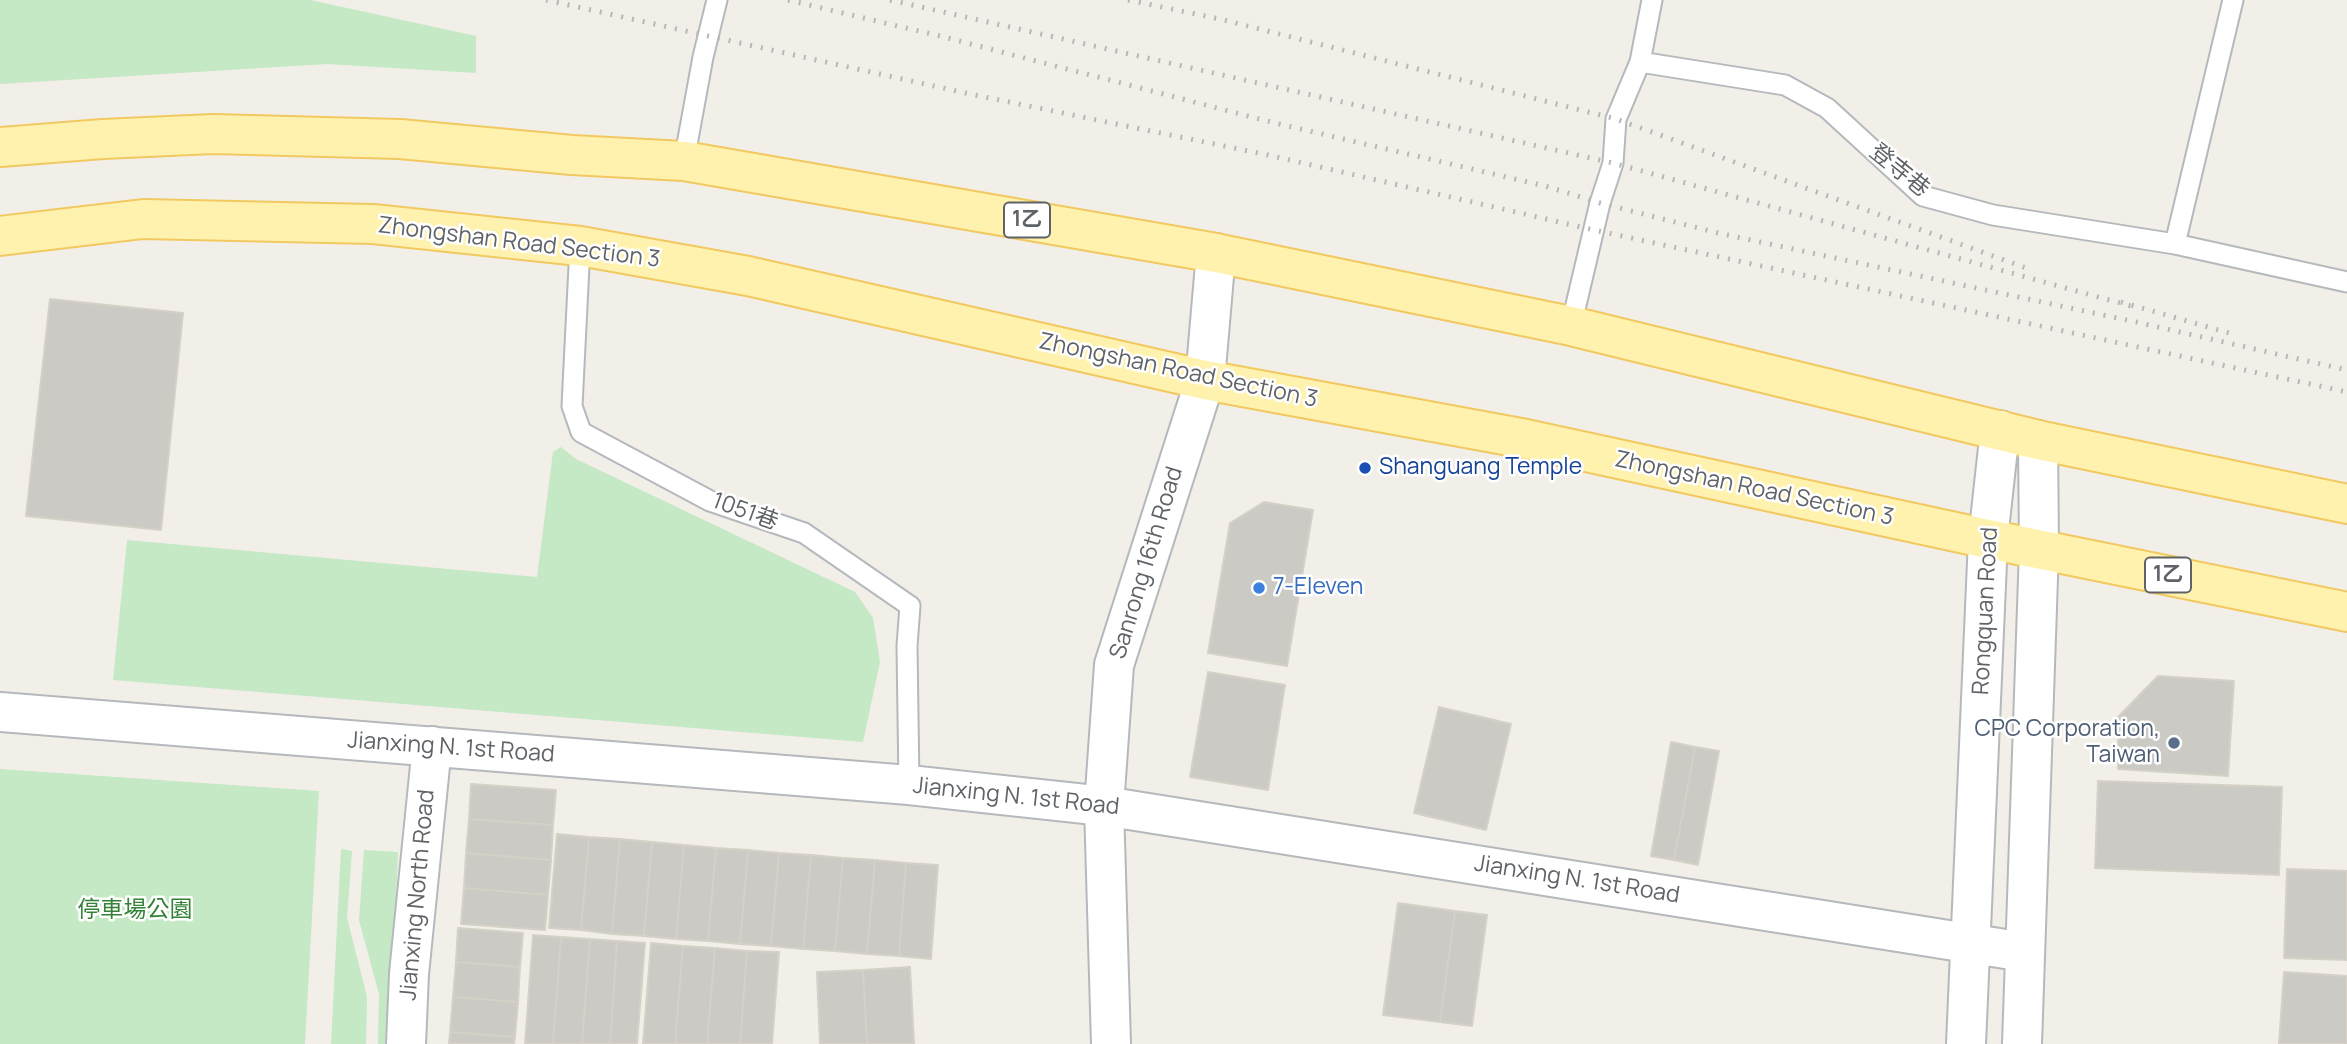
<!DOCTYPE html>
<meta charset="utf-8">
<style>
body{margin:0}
canvas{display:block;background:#f1efe8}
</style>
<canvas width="2347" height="1044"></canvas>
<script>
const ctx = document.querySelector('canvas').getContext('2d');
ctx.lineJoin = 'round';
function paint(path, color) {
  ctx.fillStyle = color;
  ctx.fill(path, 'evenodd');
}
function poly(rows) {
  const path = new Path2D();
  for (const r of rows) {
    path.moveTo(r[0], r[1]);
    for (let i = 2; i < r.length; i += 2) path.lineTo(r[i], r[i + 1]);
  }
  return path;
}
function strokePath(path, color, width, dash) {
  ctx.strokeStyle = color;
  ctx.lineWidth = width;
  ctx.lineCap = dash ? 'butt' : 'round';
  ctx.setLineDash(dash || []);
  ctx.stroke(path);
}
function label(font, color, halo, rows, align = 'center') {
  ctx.font = font + ' Manrope,"Noto Sans TC",sans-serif';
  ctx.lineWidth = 5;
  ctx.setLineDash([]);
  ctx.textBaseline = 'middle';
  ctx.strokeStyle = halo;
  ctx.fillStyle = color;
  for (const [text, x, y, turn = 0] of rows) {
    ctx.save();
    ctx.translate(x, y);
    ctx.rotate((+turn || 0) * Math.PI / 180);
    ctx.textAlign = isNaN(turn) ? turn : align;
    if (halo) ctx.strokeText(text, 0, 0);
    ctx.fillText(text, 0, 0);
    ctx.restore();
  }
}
const green = poly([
 [0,0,310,0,476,36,476,73,327,64,0,84],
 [561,447,576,459,855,592,873,618,880,662,863,742,113,680,127,540,537,577,553,452],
 [0,769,319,791,305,1044,0,1044],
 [341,849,352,851,347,918,367,997,366,1044,331,1044],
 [364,850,398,852,390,1044,378,1044,379,994,359,920]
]);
const building = poly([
 [50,299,183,313,161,530,26,516,50,299],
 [1264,502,1313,510,1287,666,1208,653,1230,523,1264,502],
 [1208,672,1285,685,1268,790,1190,777,1208,672],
 [2158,676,2234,681,2228,776,2118,769,2118,717,2158,676],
 [1439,707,1511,724,1486,830,1414,813,1439,707],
 [1671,742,1695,747,1674,860,1651,856,1671,742],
 [1695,747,1719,751,1698,865,1674,860,1695,747],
 [2098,781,2282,787,2279,875,2095,868,2098,781],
 [471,784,556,790,553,825,469,819,471,784],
 [469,819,553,825,551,860,466,853,469,819],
 [557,834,589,837,581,930,549,928,557,834],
 [589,837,620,839,612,934,581,930,589,837],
 [620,839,652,842,644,936,612,934,620,839],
 [652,842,684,845,676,939,644,936,652,842],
 [684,845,716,848,708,941,676,939,684,845],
 [716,848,748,850,740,944,708,941,716,848],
 [748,850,779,853,771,946,740,944,748,850],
 [466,853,551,860,548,895,464,888,466,853],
 [779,853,811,855,803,949,771,946,779,853],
 [811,855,843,858,835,951,803,949,811,855],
 [843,858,875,860,867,954,835,951,843,858],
 [875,860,906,863,899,956,867,954,875,860],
 [906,863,938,865,931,959,899,956,906,863],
 [2287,869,2347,871,2347,960,2284,958,2287,869],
 [464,888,548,895,545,930,461,924,464,888],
 [1398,903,1455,911,1440,1022,1383,1015,1398,903],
 [1455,911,1487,915,1472,1026,1440,1022,1455,911],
 [458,928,523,933,520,967,456,962,458,928],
 [533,935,561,937,553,1044,525,1044,533,935],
 [561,937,590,939,582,1044,553,1044,561,937],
 [590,939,617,941,610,1044,582,1044,590,939],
 [617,941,645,943,637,1044,610,1044,617,941],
 [651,943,683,946,675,1044,643,1044,651,943],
 [683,946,715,948,707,1044,675,1044,683,946],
 [715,948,747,951,740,1044,707,1044,715,948],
 [747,951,779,952,772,1044,740,1044,747,951],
 [456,962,520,967,518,1002,453,997,456,962],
 [910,967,914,1044,867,1044,863,970,910,967],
 [863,970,867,1044,820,1044,817,972,863,970],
 [2284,972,2347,976,2347,1044,2279,1044,2284,972],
 [453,997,518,1002,515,1037,450,1032,453,997],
 [450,1032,515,1037,514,1044,449,1044,450,1032]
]);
const service = poly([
 [1640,62,1785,85,1827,108,1923,196,1993,215,2175,244,2347,282],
 [684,161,703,57,717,0],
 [2175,244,2233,0],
 [580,246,572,406,581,432,710,501,804,533,910,606,907,646,909,785],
 [1571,326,1600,203,1613,163,1616,119,1640,62,1652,0]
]);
const minor = poly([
 [0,712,909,785,1104,806,2024,952],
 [406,1044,409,974,432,746],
 [1111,1044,1104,806,1114,665,1205,380,1216,253],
 [1966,1044,1988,539,2000,430],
 [2022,1044,2039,549,2038,440]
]);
const primary = poly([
 [0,147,103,139,213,134,400,139,572,155,684,161,1216,253,1571,326,2038,440,2347,504],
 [0,236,143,219,373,224,580,246,748,276,1205,380,1526,439,1988,539,2347,612]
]);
const rail = poly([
 [546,0,970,94,1268,155,1594,230,2347,392],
 [788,0,940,36,1275,123,1545,186,1600,203,1718,233,2136,322,2347,370],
 [890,0,1613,163,2131,306],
 [1128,0,1220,19,1616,119,2026,268],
 [2121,302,2236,335]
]);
const markers = [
 [1365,468,7,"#1a4fb4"],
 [1259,588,7,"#3f7fe0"],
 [2174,743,7,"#5c6f8a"]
];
const shields = [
 [1027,220,46],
 [2168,575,46]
];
const shieldNames = [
 ["1乙",1027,220],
 ["1乙",2168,575]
];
const streetNames = [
 ["登寺巷",1899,171,39],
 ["Zhongshan Road Section 3",519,243,7],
 ["Zhongshan Road Section 3",1178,371,12],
 ["Zhongshan Road Section 3",1754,489,12],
 ["1051巷",745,512,20],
 ["Sanrong 16th Road",1147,563,-73],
 ["Rongquan Road",1986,611,-87],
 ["Jianxing N. 1st Road",451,748,4],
 ["Jianxing N. 1st Road",1016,797,6],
 ["Jianxing N. 1st Road",1577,880,9],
 ["Jianxing North Road",418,895,-85]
];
const transitNames = [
 ["Shanguang Temple",1379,468]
];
const shopNames = [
 ["7-Eleven",1273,588]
];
const serviceNames = [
 ["CPC Corporation,",2160,730],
 ["Taiwan",2160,756]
];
const parkNames = [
 ["停車場公園",135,911]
];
paint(green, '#c5e8c5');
paint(building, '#cccac5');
strokePath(building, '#d6d1c6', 2);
strokePath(service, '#b5b8bc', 23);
strokePath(minor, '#b5b8bc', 42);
strokePath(primary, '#f2c960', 42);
strokePath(service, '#fff', 19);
strokePath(minor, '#fff', 38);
strokePath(primary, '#fff2af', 38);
strokePath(rail, '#b6b7b8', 5, [2, 9]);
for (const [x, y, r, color] of markers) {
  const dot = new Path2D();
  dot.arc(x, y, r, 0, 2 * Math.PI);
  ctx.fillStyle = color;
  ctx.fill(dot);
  strokePath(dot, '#fff', 2.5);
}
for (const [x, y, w] of shields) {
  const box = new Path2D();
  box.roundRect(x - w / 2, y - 17.5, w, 35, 5);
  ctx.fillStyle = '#fff';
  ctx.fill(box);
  strokePath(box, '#5f6368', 2);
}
label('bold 21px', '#5f6368', null, shieldNames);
label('23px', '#5f6368', '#fff', streetNames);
label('23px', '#164399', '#fff', transitNames, 'left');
label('23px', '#366cbe', '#fff', shopNames, 'left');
label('23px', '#4e5e75', '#fff', serviceNames, 'right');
label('23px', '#348238', '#fff', parkNames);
</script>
